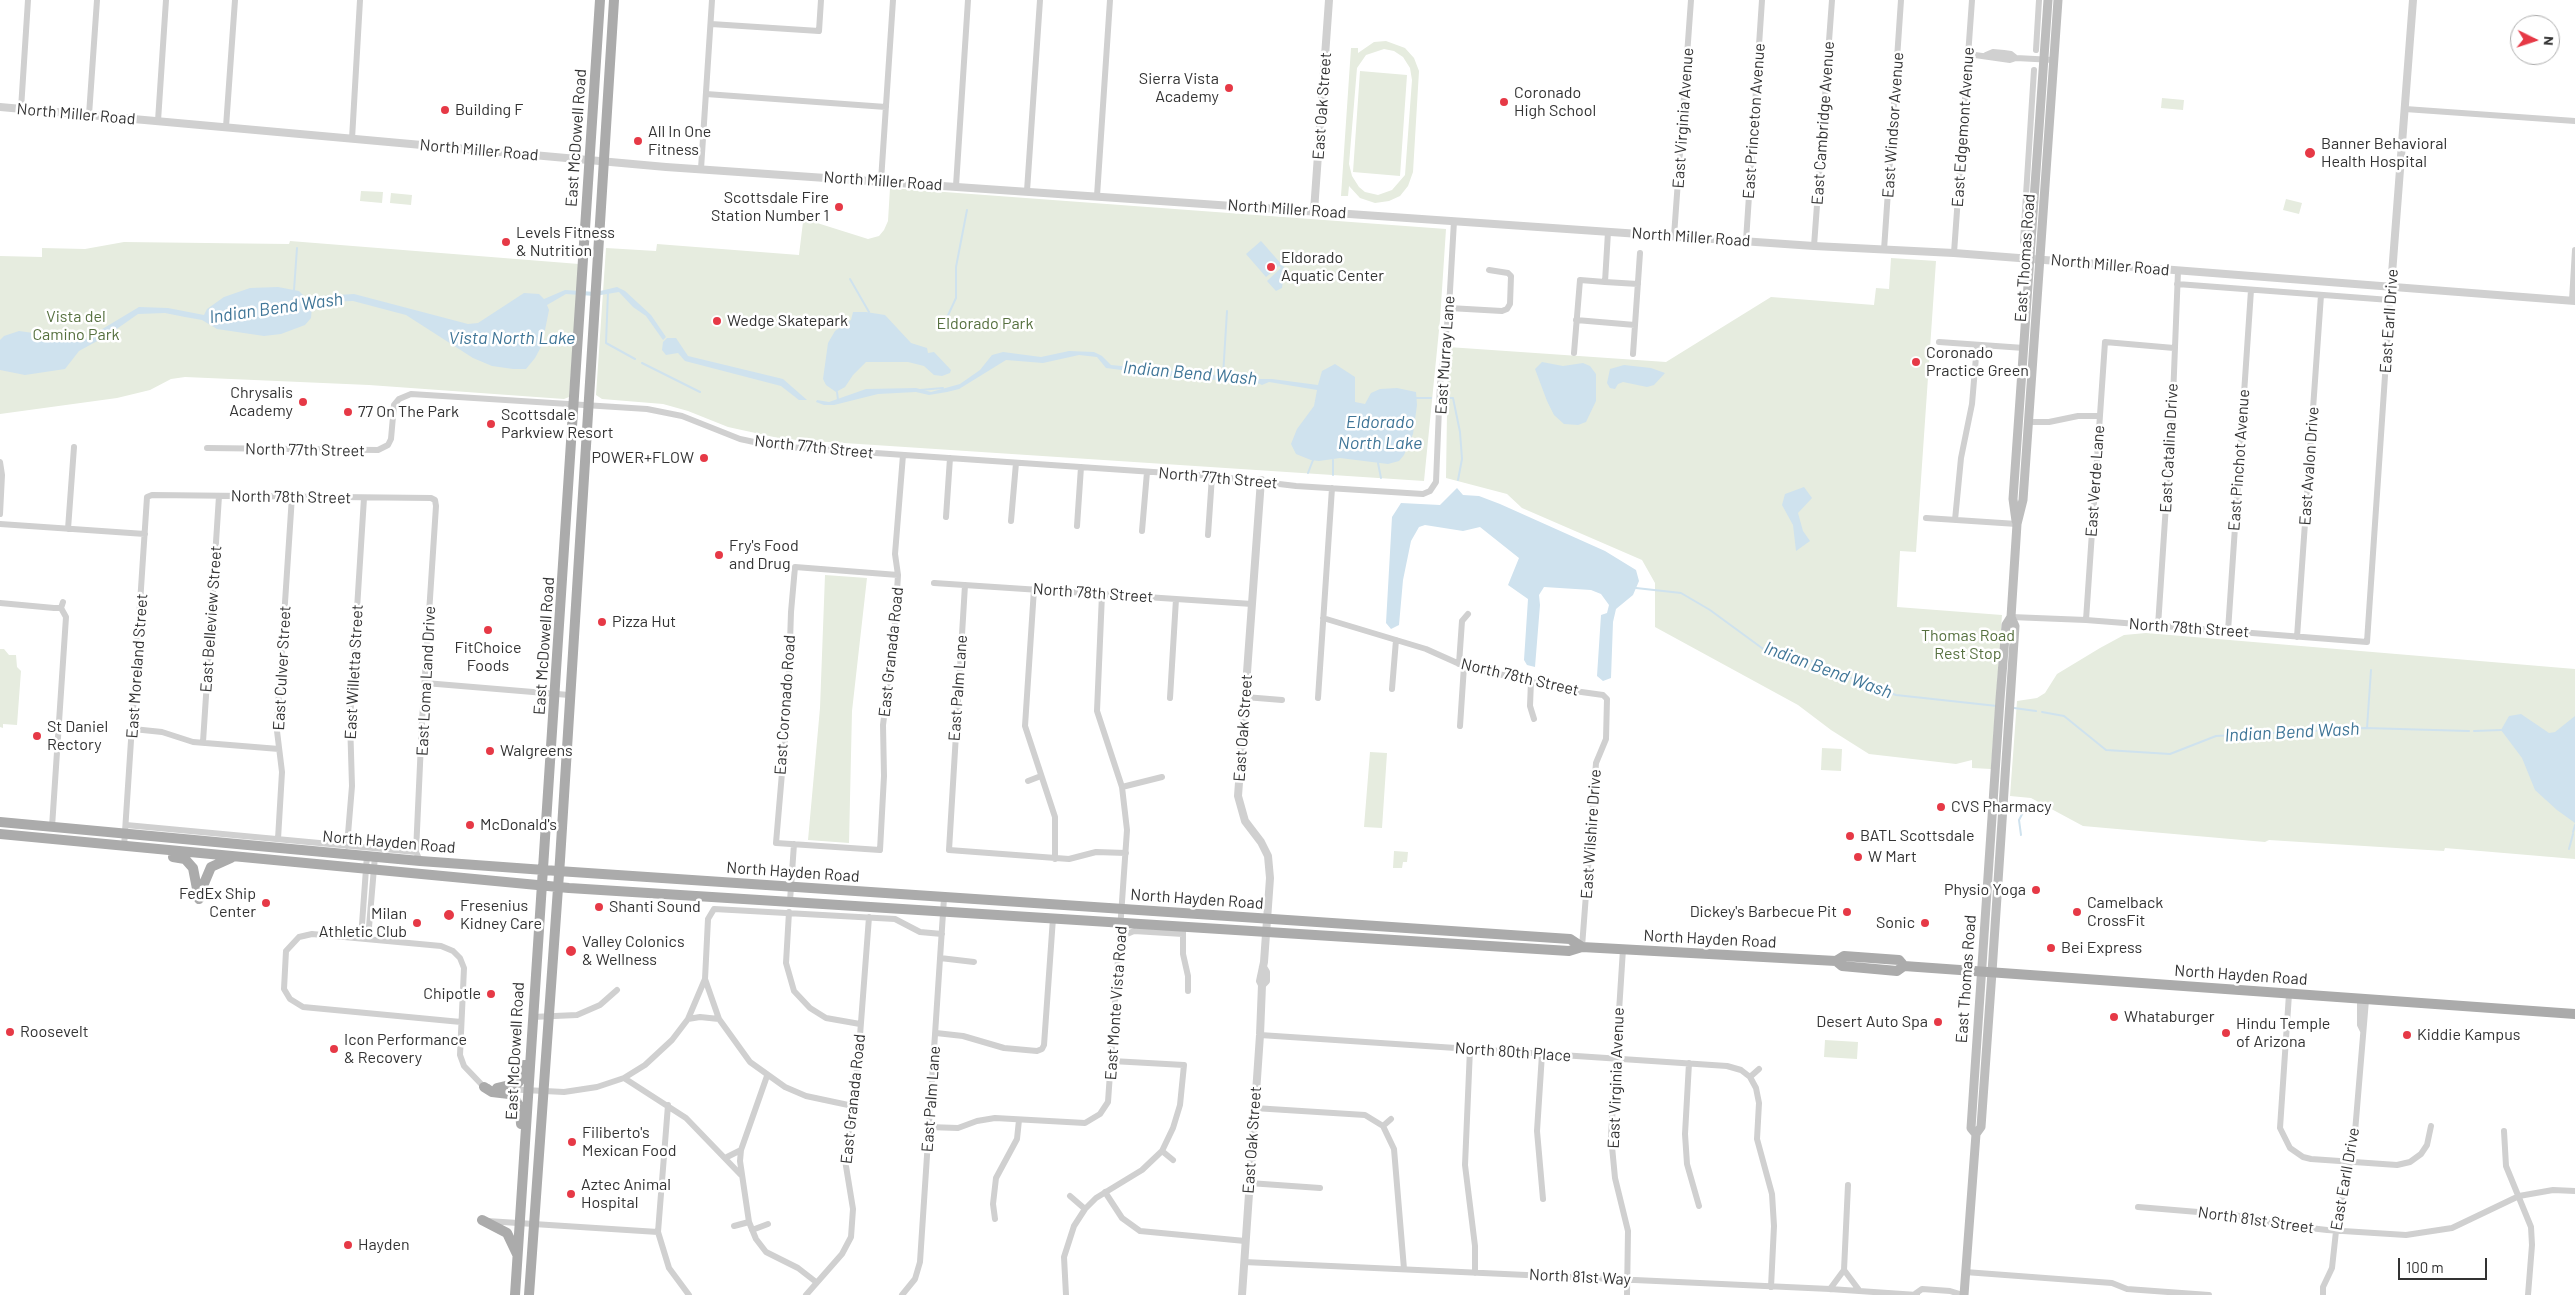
<!DOCTYPE html>
<style>
body{margin:0}
#map{position:relative;width:2575px;height:1295px;overflow:hidden;background:#fff;font-family:Barlow,sans-serif}
canvas{display:block}
.north{position:absolute;left:2510px;top:15px;width:50px;height:50px;box-sizing:border-box;background:#fff;border:1px solid #adadad;border-radius:50%;rotate:94deg;font-size:14px;font-weight:700;line-height:20px;text-align:center;color:#333}
.north::after{content:'';display:block;margin:auto;width:18px;height:22px;background:#e63946;clip-path:polygon(50% 0,100% 100%,50% 72%,0 100%)}
.scale{position:absolute;left:2398px;top:1258px;width:89px;height:22px;box-sizing:border-box;border:2px solid #333;border-top:0;padding-left:6px;font-size:15px;line-height:18px;white-space:nowrap;color:#333;-webkit-text-stroke:4px #fff;paint-order:stroke}
</style>
<div id="map">
<canvas width="2575" height="1295"></canvas>
<div class="north">N</div>
<div class="scale">100 m</div>
</div>
<script>
const ctx = document.querySelector('canvas').getContext('2d');
ctx.lineJoin = 'round';
function paint(path, color) {
  ctx.fillStyle = color;
  ctx.fill(path, 'evenodd');
}
function poly(rows) {
  const path = new Path2D();
  for (const r of rows) {
    path.moveTo(r[0], r[1]);
    for (let i = 2; i < r.length; i += 2) path.lineTo(r[i], r[i + 1]);
  }
  return path;
}
function strokePath(path, color, width, dash) {
  ctx.strokeStyle = color;
  ctx.lineWidth = width;
  ctx.lineCap = dash ? 'butt' : 'round';
  ctx.setLineDash(dash || []);
  ctx.stroke(path);
}
function label(font, color, halo, rows, align = 'center') {
  ctx.font = font + ' Barlow,sans-serif';
  ctx.lineWidth = 5;
  ctx.setLineDash([]);
  ctx.textBaseline = 'middle';
  ctx.strokeStyle = halo;
  ctx.fillStyle = color;
  for (const [text, x, y, turn = 0] of rows) {
    ctx.save();
    ctx.translate(x, y);
    ctx.rotate((+turn || 0) * Math.PI / 180);
    ctx.textAlign = isNaN(turn) ? turn : align;
    if (halo) ctx.strokeText(text, 0, 0);
    ctx.fillText(text, 0, 0);
    ctx.restore();
  }
}
const green = poly([
 [1386,41,1405,48,1414,58,1419,71,1413,172,1408,186,1400,196,1389,201,1375,203,1360,198,1349,186,1348,196,1341,196,1351,48,1358,48,1358,53,1374,42],
 [1384,49,1394,51,1403,57,1410,68,1412,80,1405,175,1392,190,1378,195,1365,192,1359,187,1352,176,1349,164,1357,68,1366,55],
 [1360,71,1407,75,1400,176,1353,172],
 [2162,98,2184,100,2183,110,2161,108],
 [890,188,1446,229,1440,320,1424,481,783,439,728,427,688,411,663,404,602,399,596,395,606,248,656,251,657,244,799,255,803,222,814,222,868,239,879,236,884,230,888,221],
 [361,191,383,192,382,203,360,201],
 [391,193,412,195,411,205,390,203],
 [2286,199,2302,203,2299,214,2283,210],
 [290,241,579,264,569,397,564,399,369,385,185,377,171,379,150,390,117,398,0,414,0,256,42,257,42,248,85,249,124,242,289,244],
 [1891,258,1936,261,1916,552,1900,551,1897,607,2002,615,1991,769,1972,768,1972,760,1956,764,1869,754,1831,730,1798,705,1655,627,1655,583,1642,560,1522,508,1507,494,1446,478,1448,347,1666,362,1771,297,1874,305,1876,288,1889,289],
 [825,575,867,578,852,711,849,843,808,840,820,708],
 [2146,633,2575,669,2575,859,2445,848,2444,851,2269,840,2265,842,2083,826,2031,798,2010,796,2017,701,2037,698,2045,693,2057,674,2100,648,2124,635],
 [0,649,4,649,9,655,16,655,17,667,21,671,17,725,3,724,3,728,0,727],
 [1822,748,1842,749,1841,771,1821,770],
 [1370,752,1387,753,1382,828,1364,827],
 [1394,851,1408,852,1407,862,1403,862,1402,868,1393,868],
 [1825,1040,1858,1042,1857,1059,1824,1057]
]);
const water = poly([
 [1261,241,1290,274,1283,281,1282,288,1276,291,1267,281,1281,268,1279,266,1266,277,1246,254],
 [278,287,299,291,305,297,354,294,468,324,478,323,524,293,539,294,544,299,565,290,596,292,617,287,625,291,651,315,666,337,663,340,646,316,633,307,619,292,595,296,566,294,547,305,549,310,542,345,535,358,526,369,513,369,492,366,473,358,406,315,353,301,325,302,312,307,311,318,305,325,281,334,264,336,217,329,202,320,185,317,165,313,138,314,108,335,79,351,65,369,25,375,0,370,0,340,4,336,19,331,84,340,139,307,168,308,204,315,207,309,224,297,250,288],
 [853,312,866,312,885,315,911,343,927,348,928,353,934,352,951,370,950,373,942,376,934,375,924,366,908,362,866,362,853,375,845,387,836,392,826,385,823,379,828,343,835,331,851,320],
 [667,338,676,338,688,356,783,379,807,400,799,400,781,386,685,361,678,353,666,355,662,350,663,342],
 [1069,351,1094,352,1102,356,1111,365,1256,379,1272,379,1318,385,1322,371,1335,364,1355,377,1355,402,1365,404,1371,393,1380,389,1397,388,1416,392,1417,405,1413,434,1404,455,1399,461,1388,464,1340,458,1319,461,1311,460,1296,454,1291,444,1297,429,1314,406,1317,390,1269,382,1262,385,1255,382,1182,378,1114,369,1106,368,1097,357,1079,355,1043,363,1006,360,959,389,947,392,929,395,916,392,878,394,834,405,824,405,816,402,817,400,829,402,866,389,916,388,931,392,960,384,980,370,992,355,1003,352,1041,357],
 [1542,362,1563,366,1583,363,1590,366,1596,374,1596,401,1586,422,1578,425,1564,424,1554,415,1547,401,1535,369],
 [1624,365,1651,368,1665,373,1654,385,1647,387,1623,382,1618,384,1615,389,1610,388,1607,383,1610,369],
 [1804,487,1812,498,1798,513,1803,531,1810,541,1796,551,1793,525,1782,505,1785,494],
 [1457,488,1463,495,1479,496,1500,504,1605,551,1636,570,1639,581,1633,595,1616,609,1613,622,1611,678,1603,681,1597,676,1601,615,1607,613,1609,605,1601,594,1591,590,1544,587,1539,595,1540,605,1535,667,1527,665,1524,660,1528,599,1508,585,1519,558,1480,527,1463,531,1425,525,1419,527,1411,541,1403,580,1399,625,1391,629,1386,623,1392,517,1401,503,1440,505],
 [2521,714,2549,733,2555,732,2575,716,2575,823,2557,810,2535,790,2522,758,2501,730,2509,716]
]);
const stream = poly([
 [850,279,869,312],
 [294,290,297,248],
 [608,292,606,343,635,359],
 [944,324,956,298,956,267,967,210],
 [642,363,700,392],
 [1223,376,1227,311],
 [920,390,943,388],
 [837,392,838,400],
 [1416,398,1431,398],
 [1447,398,1453,398,1460,432,1462,459,1458,480],
 [1378,463,1381,478],
 [1308,473,1313,460],
 [1333,475,1333,460],
 [1636,588,1681,593,1710,610,1766,651,1803,657,1827,669,1896,695,1997,706],
 [2014,708,2036,711],
 [2042,712,2064,716,2106,750,2170,754,2216,736,2365,728,2469,731],
 [2367,728,2371,670],
 [2474,731,2501,730],
 [2573,832,2575,825],
 [2021,835,2019,820,2027,805],
 [2569,849,2573,834]
]);
const minor = poly([
 [711,24,819,31,821,0],
 [2036,50,2039,0],
 [1968,54,2010,60,2016,58,2054,60],
 [1986,55,1993,52,2004,53,2011,54,2016,58],
 [706,94,886,107],
 [21,109,28,0],
 [2405,109,2575,121],
 [89,115,97,0],
 [158,121,166,0],
 [226,127,235,0],
 [352,139,360,0],
 [701,169,712,0],
 [881,181,893,0],
 [956,186,968,0],
 [1027,191,1040,0],
 [1097,196,1110,0],
 [1674,236,1691,0],
 [1746,241,1762,0],
 [2023,242,2034,70],
 [1814,246,1832,0],
 [1884,250,1901,0],
 [1954,253,1972,0],
 [1605,282,1638,284],
 [2177,284,2390,300],
 [2572,300,2575,250],
 [1449,308,1502,311,1507,309,1510,304,1511,276,1508,273,1489,270],
 [1576,320,1635,325],
 [1939,342,2024,348],
 [1574,353,1580,280,1605,282,1608,232],
 [1633,354,1640,253],
 [2029,422,2049,422,2078,416,2100,416],
 [207,448,378,450,388,445,391,439,394,405,399,399,411,394,647,409,682,416,740,439,773,446,1212,476,1296,486,1423,494,1430,491,1436,482,1440,384,1449,308,1454,221],
 [0,462,2,475,0,514],
 [946,517,950,458],
 [1926,518,2017,524],
 [1955,520,1961,458,1972,404,1977,345],
 [1011,521,1016,463],
 [0,524,145,534],
 [1077,526,1081,467],
 [68,529,74,447],
 [1142,531,1147,472],
 [1208,535,1212,476],
 [898,575,795,567,791,612,788,703,776,843,880,850,884,776,883,725,894,639,898,575,895,554,903,455],
 [934,583,1252,604],
 [965,585,949,850,1069,859,1096,852,1126,853],
 [1034,589,1025,726,1055,817,1055,859],
 [0,603,54,608,61,608,63,602],
 [2011,617,2086,620,2367,642,2391,287],
 [1323,618,1426,649,1464,666,1567,690,1603,695,1607,699,1606,739,1596,763,1582,947],
 [2086,620,2105,342,2174,348],
 [2158,626,2173,398,2178,271],
 [2228,631,2251,290],
 [2297,637,2321,295],
 [1459,664,1462,621,1468,614],
 [1531,681,1530,706,1534,719],
 [425,683,569,695],
 [1392,689,1396,640],
 [1245,697,1282,700],
 [1170,698,1176,599],
 [1318,698,1332,488],
 [1460,726,1464,666],
 [133,729,162,732,193,742,279,749],
 [203,742,219,496],
 [1028,781,1041,776],
 [1122,787,1162,777],
 [126,825,416,852],
 [52,827,66,617,61,608],
 [278,839,282,772,277,731,278,709,292,496],
 [347,846,352,786,350,720,364,498],
 [124,847,147,497,152,495,431,498,435,500,436,506,422,721,416,852,420,861],
 [790,901,794,844],
 [789,912,786,963,794,991,810,1008,826,1018,860,1024],
 [1183,926,1183,954,1188,976,1188,991],
 [1120,937,1134,931,1183,934],
 [361,938,367,855],
 [368,939,375,856],
 [1623,949,1611,1136,1615,1178,1628,1231,1627,1295],
 [940,958,974,962],
 [705,979,719,1019,750,1062,785,1087,806,1096,853,1106],
 [2289,994,2280,1128,2290,1148,2303,1157,2311,1159,2397,1165,2410,1162,2421,1154,2427,1145,2431,1126],
 [2360,999,2360,1025,2363,1031],
 [532,1017,577,1015,600,1005,617,990],
 [688,1019,700,1017,719,1019],
 [461,1022,303,1007,290,999,284,989,286,951,299,937,312,934,441,946,453,951,460,958,464,968,460,1055,464,1066,484,1087,488,1087],
 [936,1033,963,1036,1004,1048,1037,1051,1042,1049,1044,1045,1053,918],
 [1260,1035,1727,1066,1741,1070,1750,1077,1756,1088,1759,1103,1757,1139,1772,1194,1774,1226,1771,1287],
 [1470,1049,1465,1165,1475,1246,1475,1273],
 [1542,1054,1537,1131,1543,1199],
 [1689,1063,1685,1134,1687,1164,1699,1206],
 [767,1076,741,1150,740,1161,749,1222,756,1239,766,1252,798,1268,816,1282],
 [1750,1077,1759,1069],
 [624,1078,645,1065,672,1040,688,1019,705,979,708,919,714,909,895,919,920,932,942,934],
 [505,1089,564,1092,597,1087,624,1078,686,1118,741,1175],
 [668,1105,658,1232,669,1268,689,1295],
 [1254,1108,1365,1115,1383,1126,1394,1149,1404,1269],
 [1383,1126,1391,1119],
 [928,1127,958,1128,977,1121,995,1118,1085,1123,1100,1114,1108,1102,1127,830,1122,787,1097,711,1102,594],
 [2504,1131,2506,1166,2531,1227,2532,1245,2528,1295],
 [1162,1151,1173,1160],
 [725,1158,741,1150],
 [1249,1183,1320,1188],
 [1105,1192,1122,1218,1140,1231,1245,1241],
 [1070,1196,1085,1209],
 [2138,1207,2234,1215,2284,1225,2327,1230,2406,1235,2452,1228,2519,1196,2553,1190,2575,1191],
 [995,1219,993,1204,996,1178,1017,1139,1019,1120],
 [487,1221,658,1232],
 [734,1226,749,1222],
 [752,1230,768,1224],
 [1244,1262,1830,1289,1917,1295],
 [1844,1270,1859,1290],
 [1965,1272,2112,1283,2127,1289,2209,1295],
 [1830,1289,1844,1270,1848,1185],
 [1915,1294,1922,1289,1950,1291,1963,1295],
 [806,1295,842,1254,851,1237,853,1209,845,1160,858,1062,869,917],
 [902,1295,915,1279,920,1262,944,898],
 [1066,1295,1064,1257,1074,1226,1085,1209,1096,1198,1142,1170,1162,1151,1173,1128,1180,1105,1184,1065,1112,1061],
 [2323,1295,2323,1287,2332,1268,2337,1222,2354,1144,2366,1000]
]);
const tertiary = poly([
 [0,107,666,167,1814,246,1954,253,2575,301],
 [1314,211,1329,0],
 [2391,287,2413,0],
 [1262,985,1266,981,1266,972,1263,967],
 [1242,1295,1260,1035,1262,985,1260,981,1264,962,1270,878,1268,856,1261,842,1245,821,1238,796,1261,480]
]);
const secondary = poly([
 [2016,521,2013,499,2048,0],
 [1976,1134,1971,1128,2000,699,2006,625,2011,617,2017,524,2023,500,2058,0],
 [1964,1295,1976,1134,1981,1127,1992,972,2015,626,2011,617]
]);
const primary = poly([
 [0,822,420,861,558,871,1570,939,1582,947],
 [0,834,569,888,1569,951,1582,947,1836,961,1844,956,1899,960,1904,966],
 [173,857,185,859,193,868,199,899],
 [200,893,211,867,231,858],
 [1836,961,1842,966,1897,971,1904,966,1918,967,2575,1014],
 [484,1087,492,1092,509,1094,514,1097,520,1108,521,1124],
 [497,1088,518,1083,523,1076,524,1065],
 [482,1220,507,1233,517,1254],
 [515,1295,600,0],
 [529,1295,560,860,614,0]
]);
const markers = [
 [1229,88,5,"#e63946"],
 [1504,102,5,"#e63946"],
 [445,110,5,"#e63946"],
 [638,141,5,"#e63946"],
 [2310,153,6,"#e63946"],
 [839,207,5,"#e63946"],
 [506,242,5,"#e63946"],
 [1271,267,5,"#e63946"],
 [717,321,5,"#e63946"],
 [1916,362,5,"#e63946"],
 [303,402,5,"#e63946"],
 [348,412,5,"#e63946"],
 [491,424,5,"#e63946"],
 [704,458,5,"#e63946"],
 [719,555,5,"#e63946"],
 [602,622,5,"#e63946"],
 [488,630,5,"#e63946"],
 [37,736,5,"#e63946"],
 [490,751,5,"#e63946"],
 [1941,807,5,"#e63946"],
 [470,825,5,"#e63946"],
 [1850,836,5,"#e63946"],
 [1858,857,5,"#e63946"],
 [2036,890,5,"#e63946"],
 [266,903,5,"#e63946"],
 [599,907,5,"#e63946"],
 [1847,912,5,"#e63946"],
 [2077,912,5,"#e63946"],
 [449,915,6,"#e63946"],
 [417,923,5,"#e63946"],
 [1925,923,5,"#e63946"],
 [2051,948,5,"#e63946"],
 [571,951,6,"#e63946"],
 [491,994,5,"#e63946"],
 [2114,1017,5,"#e63946"],
 [1938,1022,5,"#e63946"],
 [10,1032,5,"#e63946"],
 [2226,1033,5,"#e63946"],
 [2407,1035,5,"#e63946"],
 [334,1049,5,"#e63946"],
 [572,1142,5,"#e63946"],
 [571,1194,5,"#e63946"],
 [348,1245,5,"#e63946"]
];
const poiNames = [
 ["Sierra Vista",1219,79,"right"],
 ["Academy",1219,97,"right"],
 ["Coronado",1514,93],
 ["High School",1514,111],
 ["Building F",455,110],
 ["All In One",648,132],
 ["Fitness",648,150],
 ["Banner Behavioral",2321,144],
 ["Health Hospital",2321,162],
 ["Scottsdale Fire",829,198,"right"],
 ["Station Number 1",829,216,"right"],
 ["Levels Fitness",516,233],
 ["& Nutrition",516,251],
 ["Eldorado",1281,258],
 ["Aquatic Center",1281,276],
 ["Wedge Skatepark",727,321],
 ["Coronado",1926,353],
 ["Practice Green",1926,371],
 ["Chrysalis",293,393,"right"],
 ["Academy",293,411,"right"],
 ["77 On The Park",358,412],
 ["Scottsdale",501,415],
 ["Parkview Resort",501,433],
 ["POWER+FLOW",694,458,"right"],
 ["Fry's Food",729,546],
 ["and Drug",729,564],
 ["Pizza Hut",612,622],
 ["FitChoice",488,648,"center"],
 ["Foods",488,666,"center"],
 ["St Daniel",47,727],
 ["Rectory",47,745],
 ["Walgreens",500,751],
 ["CVS Pharmacy",1951,807],
 ["McDonald's",480,825],
 ["BATL Scottsdale",1860,836],
 ["W Mart",1868,857],
 ["Physio Yoga",2026,890,"right"],
 ["FedEx Ship",256,894,"right"],
 ["Center",256,912,"right"],
 ["Camelback",2087,903],
 ["CrossFit",2087,921],
 ["Fresenius",460,906],
 ["Kidney Care",460,924],
 ["Shanti Sound",609,907],
 ["Dickey's Barbecue Pit",1837,912,"right"],
 ["Milan",407,914,"right"],
 ["Athletic Club",407,932,"right"],
 ["Sonic",1915,923,"right"],
 ["Valley Colonics",582,942],
 ["& Wellness",582,960],
 ["Bei Express",2061,948],
 ["Chipotle",481,994,"right"],
 ["Whataburger",2124,1017],
 ["Desert Auto Spa",1928,1022,"right"],
 ["Hindu Temple",2236,1024],
 ["of Arizona",2236,1042],
 ["Roosevelt",20,1032],
 ["Kiddie Kampus",2417,1035],
 ["Icon Performance",344,1040],
 ["& Recovery",344,1058],
 ["Filiberto's",582,1133],
 ["Mexican Food",582,1151],
 ["Aztec Animal",581,1185],
 ["Hospital",581,1203],
 ["Hayden",358,1245]
];
const streetNames = [
 ["East Oak Street",1322,106,-86],
 ["North Miller Road",76,114,5],
 ["East Virginia Avenue",1683,118,-86],
 ["East Princeton Avenue",1754,121,-86],
 ["East Cambridge Avenue",1823,123,-86],
 ["East Windsor Avenue",1893,125,-86],
 ["East Edgemont Avenue",1963,127,-86],
 ["East McDowell Road",576,138,-86],
 ["North Miller Road",479,150,5],
 ["North Miller Road",883,181,4],
 ["North Miller Road",1287,209,4],
 ["North Miller Road",1691,237,4],
 ["East Thomas Road",2025,258,-86],
 ["North Miller Road",2110,265,5],
 ["East Earll Drive",2389,321,-86],
 ["East Murray Lane",1445,355,-86],
 ["North 77th Street",814,447,6],
 ["East Catalina Drive",2169,448,-87],
 ["North 77th Street",305,450,1],
 ["East Pinchot Avenue",2239,460,-86],
 ["East Avalon Drive",2309,466,-86],
 ["North 77th Street",1218,478,5],
 ["East Verde Lane",2095,481,-86],
 ["North 78th Street",291,497,1],
 ["North 78th Street",1093,593,4],
 ["East Belleview Street",211,619,-86],
 ["North 78th Street",2189,628,4],
 ["East McDowell Road",544,646,-86],
 ["East Granada Road",891,652,-84],
 ["East Moreland Street",137,666,-86],
 ["East Culver Street",282,668,-87],
 ["East Willetta Street",354,672,-87],
 ["North 78th Street",1520,677,13],
 ["East Loma Land Drive",426,681,-87],
 ["East Palm Lane",958,688,-86],
 ["East Coronado Road",785,705,-86],
 ["East Oak Street",1243,728,-86],
 ["East Wilshire Drive",1591,834,-86],
 ["North Hayden Road",389,842,5],
 ["North Hayden Road",793,872,4],
 ["North Hayden Road",1197,899,4],
 ["North Hayden Road",1710,939,3],
 ["North Hayden Road",2241,975,4],
 ["East Thomas Road",1966,979,-86],
 ["East Monte Vista Road",1116,1003,-86],
 ["East McDowell Road",515,1051,-87],
 ["North 80th Place",1513,1052,4],
 ["East Virginia Avenue",1616,1078,-88],
 ["East Granada Road",853,1099,-84],
 ["East Palm Lane",931,1099,-86],
 ["East Oak Street",1252,1140,-86],
 ["East Earll Drive",2345,1179,-80],
 ["North 81st Street",2256,1220,8],
 ["North 81st Way",1580,1277,3]
];
const parkNames = [
 ["Vista del",76,317],
 ["Camino Park",76,335],
 ["Eldorado Park",985,324],
 ["Thomas Road",1968,636],
 ["Rest Stop",1968,654]
];
const waterNames = [
 ["Indian Bend Wash",276,308,-8],
 ["Vista North Lake",512,338],
 ["Indian Bend Wash",1190,373,5],
 ["Eldorado",1380,422],
 ["North Lake",1380,443],
 ["Indian Bend Wash",1828,670,20],
 ["Indian Bend Wash",2292,732,-3]
];
paint(green, '#e6ecdf');
paint(water, '#cfe2ee');
strokePath(stream, '#cfe2ee', 2);
strokePath(minor, '#d0d0d0', 6);
strokePath(tertiary, '#d0d0d0', 8);
strokePath(secondary, '#bdbdbd', 9);
strokePath(primary, '#ababab', 10);
for (const [x, y, r, color] of markers) {
  const dot = new Path2D();
  dot.arc(x, y, r, 0, 2 * Math.PI);
  ctx.fillStyle = color;
  ctx.fill(dot);
  strokePath(dot, '#fff', 2);
}
label('16px', '#333', '#fff', poiNames, 'left');
label('16px', '#333', '#fff', streetNames);
label('16px', '#56703f', '#fff', parkNames);
label('italic 18px', '#3f7597', '#fff', waterNames);
</script>
